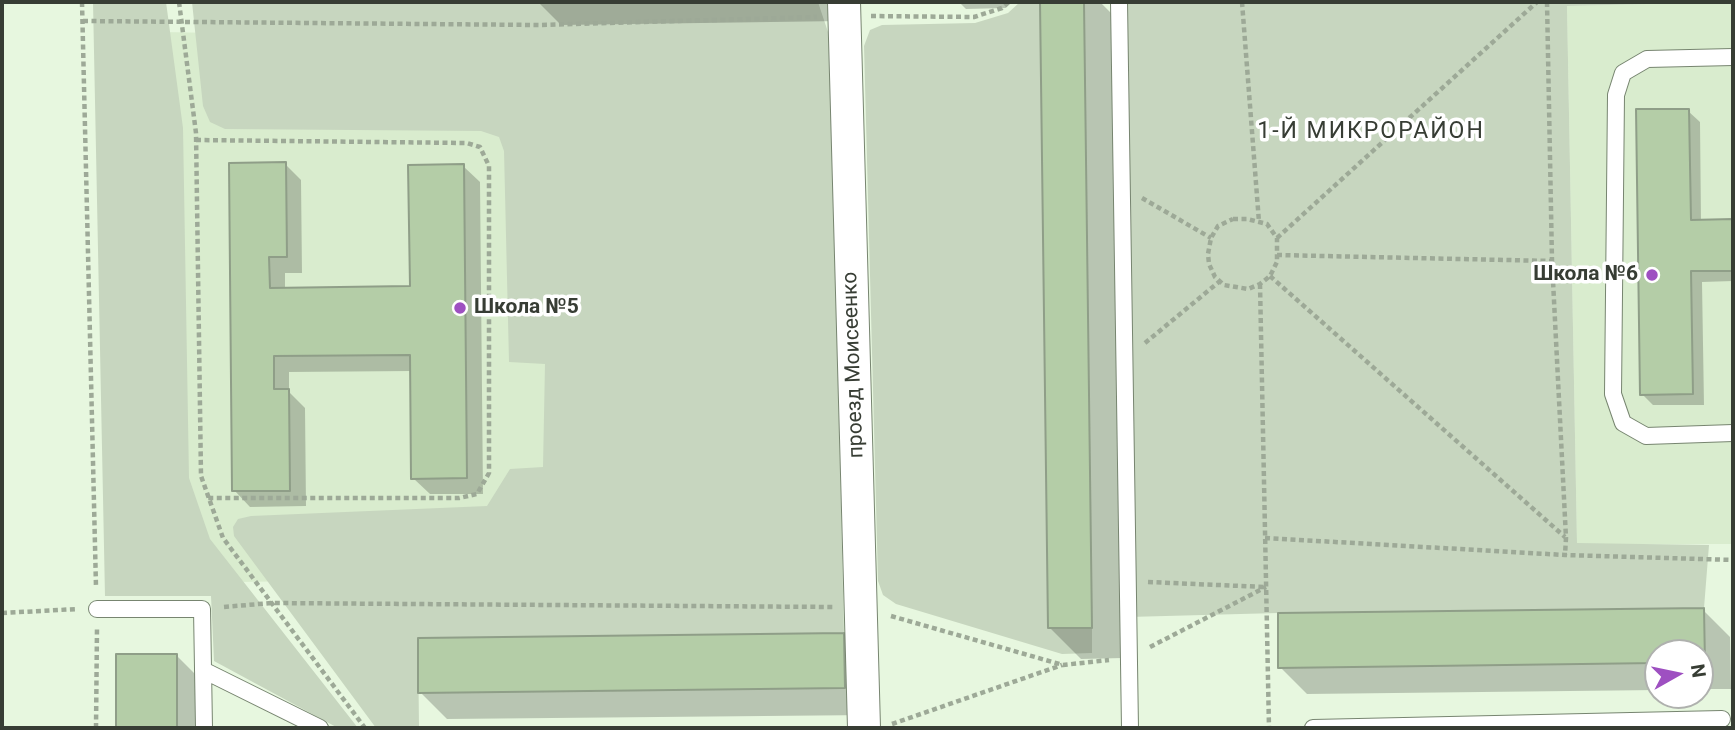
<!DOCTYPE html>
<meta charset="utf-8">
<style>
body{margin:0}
#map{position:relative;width:1735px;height:730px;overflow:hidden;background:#e7f7df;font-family:Roboto,sans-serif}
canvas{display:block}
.frame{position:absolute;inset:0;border:4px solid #373d34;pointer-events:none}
.north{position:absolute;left:1644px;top:639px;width:70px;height:70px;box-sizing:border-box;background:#fff;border:2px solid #afb1ae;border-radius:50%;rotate:81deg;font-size:19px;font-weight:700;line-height:28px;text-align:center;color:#373d34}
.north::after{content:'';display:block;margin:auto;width:24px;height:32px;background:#9e50c1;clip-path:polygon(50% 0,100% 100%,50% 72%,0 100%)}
</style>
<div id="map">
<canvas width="1735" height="730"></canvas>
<div class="frame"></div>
<div class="north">N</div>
</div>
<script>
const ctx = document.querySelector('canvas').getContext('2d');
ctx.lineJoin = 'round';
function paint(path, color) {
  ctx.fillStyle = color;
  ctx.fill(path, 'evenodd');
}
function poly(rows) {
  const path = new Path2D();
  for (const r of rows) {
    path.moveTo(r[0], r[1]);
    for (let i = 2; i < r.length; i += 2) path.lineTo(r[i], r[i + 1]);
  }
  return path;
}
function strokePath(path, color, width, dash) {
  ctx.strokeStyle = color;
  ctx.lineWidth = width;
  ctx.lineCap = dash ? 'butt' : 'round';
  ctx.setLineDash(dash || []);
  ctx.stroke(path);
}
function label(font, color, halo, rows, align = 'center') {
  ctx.font = font + ' Roboto,sans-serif';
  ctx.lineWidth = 7;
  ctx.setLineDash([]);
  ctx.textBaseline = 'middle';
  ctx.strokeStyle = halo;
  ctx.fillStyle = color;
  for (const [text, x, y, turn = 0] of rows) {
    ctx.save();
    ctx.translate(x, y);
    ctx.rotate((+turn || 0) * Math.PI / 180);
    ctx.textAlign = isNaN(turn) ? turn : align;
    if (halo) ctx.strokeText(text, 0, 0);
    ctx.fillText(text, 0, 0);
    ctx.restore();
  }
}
const built = poly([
 [1733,2,1733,544,1577,544,1567,6],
 [109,31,805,44,814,573,111,584]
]);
const green = poly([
 [93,2,166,2,183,128,189,478,210,539,358,728,338,728,214,661,211,596,105,596],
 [192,2,818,2,830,38,844,633,418,638,419,728,376,728,234,536,233,527,238,519,251,516,487,506,510,469,543,467,545,364,509,362,504,151,499,137,481,131,225,129,210,122,203,106],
 [1020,2,1040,2,1048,628,1092,628,1092,653,1062,654,896,604,883,595,878,581,864,46,870,30,882,25,975,23,1008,13],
 [1119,2,1733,2,1567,6,1577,543,1709,545,1704,608,1278,613,1128,617]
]);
const shadow = poly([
 [538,2,841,2,842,21,561,25],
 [959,2,1006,2,1006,8,966,9],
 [1042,2,1100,2,1115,17,1123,658,1081,659,1050,628],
 [1688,111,1700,122,1701,222,1733,221,1733,281,1702,282,1704,405,1653,405,1642,394],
 [285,164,301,180,302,273,285,273,285,289,411,288,463,166,480,182,483,494,430,494,413,478,412,371,289,372,289,392,305,408,306,506,250,507,234,490,231,165],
 [1703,610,1730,637,1731,689,1700,689,1700,653,1658,653,1658,690,1307,694,1280,667],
 [843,635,870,662,871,715,447,719,420,692],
 [118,655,176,655,203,682,203,728,118,728]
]);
const building = poly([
 [1040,2,1084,2,1092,628,1048,628,1040,2],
 [1636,109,1689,109,1691,220,1733,219,1733,271,1691,271,1693,394,1640,395,1636,109],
 [286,162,287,257,269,257,270,288,410,286,408,165,464,164,467,478,411,479,410,355,274,356,274,389,289,389,290,491,232,491,229,163,286,162],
 [1704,608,1705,663,1700,663,1700,653,1658,653,1658,663,1278,668,1278,613,1704,608],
 [844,633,845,688,418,693,418,638,844,633],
 [116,654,177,654,177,728,116,728,116,654]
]);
const path = poly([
 [82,2,96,587],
 [179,2,196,133,201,476,223,538,365,728],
 [1242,2,1259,222],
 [1547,2,1552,261,1566,538,1565,555],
 [871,16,974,17,1002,8,1009,2],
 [83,21,539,25,817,17],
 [196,140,467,143,480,147,489,166,489,473,477,494,459,498,208,498],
 [1142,198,1211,238],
 [1233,219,1247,219,1267,224,1277,238,1277,262,1270,276,1260,284,1248,289,1224,285,1215,277,1209,264,1208,254,1211,238,1218,226,1233,219],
 [1277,238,1537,2],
 [1277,255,1552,261],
 [1270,276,1565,537],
 [1260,284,1269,728],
 [1145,343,1220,281],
 [1265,538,1565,555,1733,560],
 [1148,582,1265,587],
 [224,607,271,603,834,607],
 [2,613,78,609],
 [891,616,1063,665,1109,660],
 [1150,647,1266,587],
 [892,724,1062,665],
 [96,728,97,628]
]);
const service = poly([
 [1119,2,1130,728],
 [1733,57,1647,59,1623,73,1616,95,1613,394,1623,423,1646,436,1733,433],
 [97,609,202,609,204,728],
 [203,670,320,728],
 [1313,728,1722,719]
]);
const minor = poly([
 [844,2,864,728]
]);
const markers = [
 [1652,275,7,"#9e50c1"],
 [460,308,7,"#9e50c1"]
];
const poiNames = [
 ["Школа №6",1638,275],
 ["Школа №5",474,308,"left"]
];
const streetNames = [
 ["проезд Моисеенко",854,365,-92]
];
const neighbourhoodNames = [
 ["1-Й МИКРОРАЙОН",1371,132]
];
paint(built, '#d9ecce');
paint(green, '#c7d6bf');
paint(shadow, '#0003');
paint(building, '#b4cda7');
strokePath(building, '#8f9e88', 2);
strokePath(service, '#778570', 18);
strokePath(minor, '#778570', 34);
strokePath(path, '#9da997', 4.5, [5, 3.5]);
strokePath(service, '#fff', 16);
strokePath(minor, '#fff', 32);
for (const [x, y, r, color] of markers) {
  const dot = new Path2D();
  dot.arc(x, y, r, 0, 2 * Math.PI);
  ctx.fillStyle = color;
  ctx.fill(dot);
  strokePath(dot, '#fff', 2.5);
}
label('bold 21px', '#373d34', '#fff', poiNames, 'right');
label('21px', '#373d34', '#fff', streetNames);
ctx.letterSpacing = '2px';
label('23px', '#373d34', '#fff', neighbourhoodNames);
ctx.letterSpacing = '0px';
</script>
